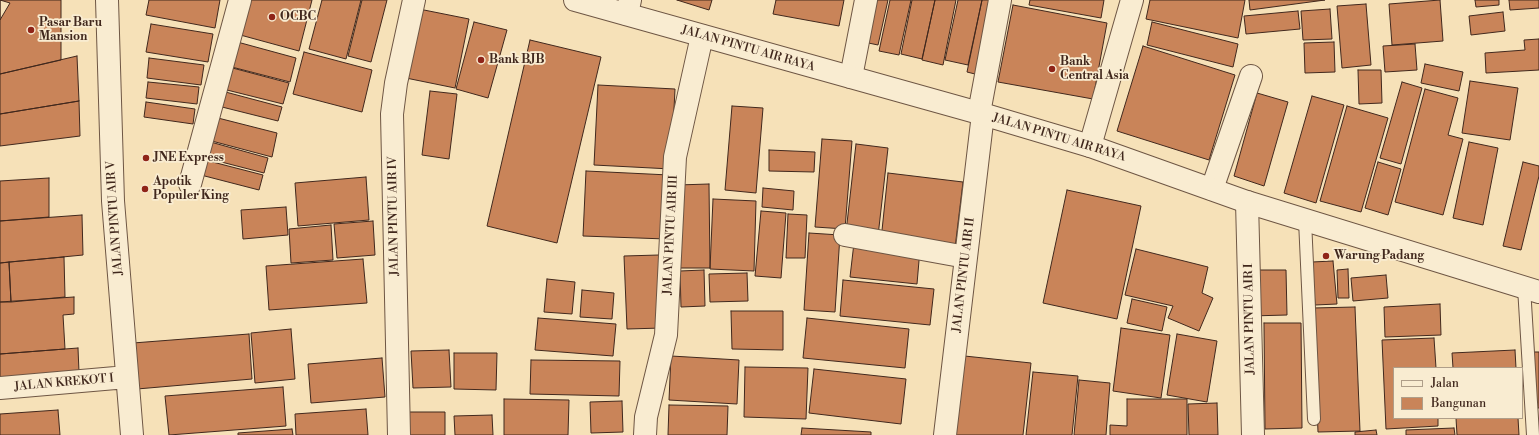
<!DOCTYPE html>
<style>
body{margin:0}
#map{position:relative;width:1539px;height:435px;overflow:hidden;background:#f6e1b8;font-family:"Libre Bodoni",serif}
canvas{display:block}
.legend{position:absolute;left:1393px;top:367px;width:130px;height:52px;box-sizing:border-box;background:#f9ecd1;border:1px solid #af9e89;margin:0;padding:5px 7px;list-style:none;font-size:12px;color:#41281d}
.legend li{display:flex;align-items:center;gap:8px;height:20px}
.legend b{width:20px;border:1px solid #af9e89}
</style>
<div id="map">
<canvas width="1539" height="435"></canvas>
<ul class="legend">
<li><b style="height:5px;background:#f9ecd1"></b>Jalan</li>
<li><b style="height:11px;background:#c98459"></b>Bangunan</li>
</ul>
</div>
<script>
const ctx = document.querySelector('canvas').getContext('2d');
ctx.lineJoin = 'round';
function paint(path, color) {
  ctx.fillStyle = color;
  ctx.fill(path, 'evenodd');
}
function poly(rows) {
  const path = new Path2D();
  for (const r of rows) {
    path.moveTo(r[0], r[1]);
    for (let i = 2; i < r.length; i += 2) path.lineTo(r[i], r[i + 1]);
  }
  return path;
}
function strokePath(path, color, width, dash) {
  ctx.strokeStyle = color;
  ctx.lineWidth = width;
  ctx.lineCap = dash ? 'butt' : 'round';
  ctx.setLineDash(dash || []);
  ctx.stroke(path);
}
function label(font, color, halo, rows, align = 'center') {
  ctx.font = font + ' "Libre Bodoni",serif';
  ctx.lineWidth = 3.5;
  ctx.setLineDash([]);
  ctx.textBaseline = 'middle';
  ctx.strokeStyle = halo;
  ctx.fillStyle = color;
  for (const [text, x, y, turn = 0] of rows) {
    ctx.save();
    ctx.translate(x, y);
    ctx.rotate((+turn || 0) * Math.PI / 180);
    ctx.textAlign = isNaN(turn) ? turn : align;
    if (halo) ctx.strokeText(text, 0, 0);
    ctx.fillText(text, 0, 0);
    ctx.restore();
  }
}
const building = poly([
 [0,0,61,0,61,60,0,74,0,0],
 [0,0,10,3,0,20,0,0],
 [149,0,220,0,215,28,146,15,149,0],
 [241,0,312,0,299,51,233,33,241,0],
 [322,0,361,0,346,59,309,49,322,0],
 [362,0,387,0,371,62,348,56,362,0],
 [677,0,712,0,709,10,677,0],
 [776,0,844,0,839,26,773,14,776,0],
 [868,0,888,0,878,45,859,41,868,0],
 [890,0,911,0,899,55,879,51,890,0],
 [912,0,935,0,922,59,901,54,912,0],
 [935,0,956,0,943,65,922,60,935,0],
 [958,0,982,0,968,65,945,60,958,0],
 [982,0,999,0,983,76,967,72,982,0],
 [1030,0,1104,0,1101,18,1029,5,1030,0],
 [1150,0,1245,0,1238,38,1146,19,1150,0],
 [1249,0,1325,0,1250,10,1249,0],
 [1440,0,1443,41,1392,45,1389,4,1440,0],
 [1475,0,1499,0,1499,5,1476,7,1475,0],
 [1509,0,1539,0,1539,8,1510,10,1509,0],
 [1366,4,1371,65,1342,68,1337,6,1366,4],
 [1013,5,1107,23,1093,99,998,82,1013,5],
 [414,8,469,19,455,88,401,77,414,8],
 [1330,9,1332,39,1303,40,1301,11,1330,9],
 [1298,11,1300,29,1246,34,1244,16,1298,11],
 [1503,12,1505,31,1471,35,1469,16,1503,12],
 [474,22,507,30,488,98,456,89,474,22],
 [1152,22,1238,44,1233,67,1147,45,1152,22],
 [151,24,213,34,208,62,146,52,151,24],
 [1539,39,1539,70,1486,73,1485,53,1525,50,1524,40,1539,39],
 [230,40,296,58,290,82,224,65,230,40],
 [530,40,601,57,557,243,487,226,530,40],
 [1334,42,1335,72,1305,73,1304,43,1334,42],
 [1415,44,1417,70,1385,72,1383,46,1415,44],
 [1143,46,1235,75,1209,160,1117,131,1143,46],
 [304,52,372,70,362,112,293,94,304,52],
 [77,56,79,101,0,114,0,74,77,56],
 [149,58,204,65,201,85,147,78,149,58],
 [1425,64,1463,72,1459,91,1421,83,1425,64],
 [225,66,289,83,283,104,219,88,225,66],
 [1358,70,1381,70,1382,103,1359,104,1358,70],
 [1470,81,1518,88,1510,140,1462,133,1470,81],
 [148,82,199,87,197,104,146,98,148,82],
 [1402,82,1422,88,1401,164,1380,158,1402,82],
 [598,85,675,89,671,169,594,165,598,85],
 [1425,89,1458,98,1448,135,1463,139,1443,215,1395,202,1425,89],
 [218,90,282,107,278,121,214,105,218,90],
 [430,91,457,94,449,159,422,155,430,91],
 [1257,93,1288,102,1264,186,1234,176,1257,93],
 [1312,96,1344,105,1316,203,1284,193,1312,96],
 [79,101,80,136,0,146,0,114,79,101],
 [146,102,195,109,193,124,144,117,146,102],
 [732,106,763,108,756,193,725,190,732,106],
 [1347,106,1388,118,1361,212,1320,201,1347,106],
 [214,117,277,133,272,157,208,140,214,117],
 [822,139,852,141,845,229,815,227,822,139],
 [207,141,268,158,264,173,202,157,207,141],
 [1469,142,1498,148,1483,225,1453,218,1469,142],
 [856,144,888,148,878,236,846,232,856,144],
 [769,150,815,152,814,172,769,171,769,150],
 [201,159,263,175,259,190,197,174,201,159],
 [1378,162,1401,169,1388,215,1365,208,1378,162],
 [1523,162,1539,166,1539,176,1521,250,1503,246,1523,162],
 [586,171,669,175,666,239,583,236,586,171],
 [888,173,963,182,955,248,881,240,888,173],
 [366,177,369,220,298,226,295,183,366,177],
 [49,178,49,217,0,221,0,181,49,178],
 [709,184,710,268,678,268,677,185,709,184],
 [763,188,794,191,793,210,762,207,763,188],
 [1067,190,1141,206,1117,319,1043,303,1067,190],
 [713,199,756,201,754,271,710,269,713,199],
 [286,207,288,235,243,239,241,210,286,207],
 [761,211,786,213,781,278,755,276,761,211],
 [788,214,807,215,805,258,786,258,788,214],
 [82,215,83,255,0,263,0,221,82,215],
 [373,221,375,255,337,258,334,224,373,221],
 [331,225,333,260,291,263,289,229,331,225],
 [809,233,840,235,835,312,804,310,809,233],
 [854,243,920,249,917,284,850,277,854,243],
 [1136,249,1208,267,1202,293,1213,298,1199,331,1168,318,1173,306,1125,295,1136,249],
 [659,255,662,328,627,329,624,256,659,255],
 [64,257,65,297,11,302,9,262,64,257],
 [363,259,367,303,269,310,266,266,363,259],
 [1333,261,1337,304,1315,305,1312,262,1333,261],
 [9,262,11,302,0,302,0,263,9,262],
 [1348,269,1349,298,1338,298,1337,270,1348,269],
 [704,270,705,306,681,307,680,271,704,270],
 [1249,270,1286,270,1287,315,1250,316,1249,270],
 [747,273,748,301,710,302,709,274,747,273],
 [1386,275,1388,298,1353,301,1351,278,1386,275],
 [547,279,575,282,572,314,544,312,547,279],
 [843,280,934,289,930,325,840,316,843,280],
 [582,290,614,293,612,319,580,317,582,290],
 [74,297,74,314,63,315,65,349,0,354,0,302,74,297],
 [1132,299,1167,307,1162,331,1127,323,1132,299],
 [1440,304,1441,335,1385,337,1384,307,1440,304],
 [1355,307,1360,431,1318,432,1313,308,1355,307],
 [731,311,783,311,783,350,732,349,731,311],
 [538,318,616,324,613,356,535,350,538,318],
 [807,318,909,329,905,368,803,358,807,318],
 [1264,323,1301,323,1302,428,1265,429,1264,323],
 [1121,328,1170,335,1161,398,1113,391,1121,328],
 [291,329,295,379,255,383,251,333,291,329],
 [249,334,252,379,137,389,133,343,249,334],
 [1177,334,1217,341,1207,402,1167,395,1177,334],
 [1434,338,1436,368,1394,368,1394,418,1438,418,1438,426,1386,429,1382,340,1434,338],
 [78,348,79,372,0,381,0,354,78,348],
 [449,350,451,387,413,388,411,351,449,350],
 [1515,350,1516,368,1453,368,1452,353,1515,350],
 [1532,352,1539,352,1539,408,1537,408,1532,352],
 [454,353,497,353,496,390,454,389,454,353],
 [955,355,1031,363,1023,435,946,435,955,355],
 [671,356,739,360,737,404,669,400,671,356],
 [382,358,385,397,311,403,308,364,382,358],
 [531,360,620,361,619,396,530,394,531,360],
 [745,367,808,368,806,419,744,417,745,367],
 [814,369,906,379,901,424,809,413,814,369],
 [1033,372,1078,376,1072,435,1026,435,1033,372],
 [1079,380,1110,383,1106,435,1074,435,1079,380],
 [283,387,286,426,169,435,165,396,283,387],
 [504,399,569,400,568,435,504,435,504,399],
 [1127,399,1187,399,1187,435,1110,435,1110,425,1127,426,1127,399],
 [622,401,623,432,591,433,590,402,622,401],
 [1217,403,1218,435,1189,435,1188,404,1217,403],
 [669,405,728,406,727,435,668,435,669,405],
 [366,409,368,435,296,435,295,414,366,409],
 [58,410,60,435,0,435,0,414,58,410],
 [402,412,445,412,445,435,402,435,402,412],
 [492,415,493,435,455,435,454,416,492,415],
 [1456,418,1518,418,1519,435,1457,435,1456,418],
 [802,428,871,432,871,435,801,435,802,428],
 [1454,428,1455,435,1406,435,1406,430,1454,428],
 [292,429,293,435,238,435,238,433,292,429],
 [1376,430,1377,435,1355,435,1355,432,1376,430]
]);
const service = poly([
 [1305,220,1314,419],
 [1524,287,1533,435]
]);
const minor = poly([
 [107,0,113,201,132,435],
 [627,14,630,0],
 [851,77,866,0],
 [979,113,1000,0],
 [1090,146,1132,0],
 [190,184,240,0],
 [1212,189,1251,76],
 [1247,202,1253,435],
 [845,235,966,257],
 [0,388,127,377],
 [399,435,392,114,396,83,414,0],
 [645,435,646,417,666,335,675,157,702,36],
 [945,435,983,114]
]);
const tertiary = poly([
 [575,0,979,113,1090,146,1247,202,1539,292]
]);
const markers = [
 [272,17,4,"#8f2418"],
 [31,30,4,"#8f2418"],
 [481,60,4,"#8f2418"],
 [1052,69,4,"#8f2418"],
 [146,158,4,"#8f2418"],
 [145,189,4,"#8f2418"],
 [1326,256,4,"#8f2418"]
];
const poiNames = [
 ["OCBC",280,17],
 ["Pasar Baru",39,23],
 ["Mansion",39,37],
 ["Bank BJB",489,60],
 ["Bank",1060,62],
 ["Central Asia",1060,76],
 ["JNE Express",154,158],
 ["Apotik",153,182],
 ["Populer King",153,196],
 ["Warung Padang",1334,256]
];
const streetNames = [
 ["JALAN PINTU AIR RAYA",748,49,16],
 ["JALAN PINTU AIR RAYA",1059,138,17],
 ["JALAN PINTU AIR IV",394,216,-91],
 ["JALAN PINTU AIR V",115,218,-94],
 ["JALAN PINTU AIR III",671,235,-87],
 ["JALAN PINTU AIR II",964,275,-83],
 ["JALAN PINTU AIR I",1250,319,-91],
 ["JALAN KREKOT I",64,383,-5]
];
paint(building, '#c98459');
strokePath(building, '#41281d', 1);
strokePath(service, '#6e5644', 14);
strokePath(minor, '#6e5644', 24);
strokePath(tertiary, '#6e5644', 24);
strokePath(service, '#f9ecd1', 12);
strokePath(minor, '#f9ecd1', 22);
strokePath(tertiary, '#f9ecd1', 22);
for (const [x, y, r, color] of markers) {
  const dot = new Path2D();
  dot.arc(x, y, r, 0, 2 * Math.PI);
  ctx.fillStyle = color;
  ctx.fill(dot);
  strokePath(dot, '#f9ecd1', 1.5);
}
label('bold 12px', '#41281d', '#f9ecd1', poiNames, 'left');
label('12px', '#41281d', '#f9ecd1', streetNames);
</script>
